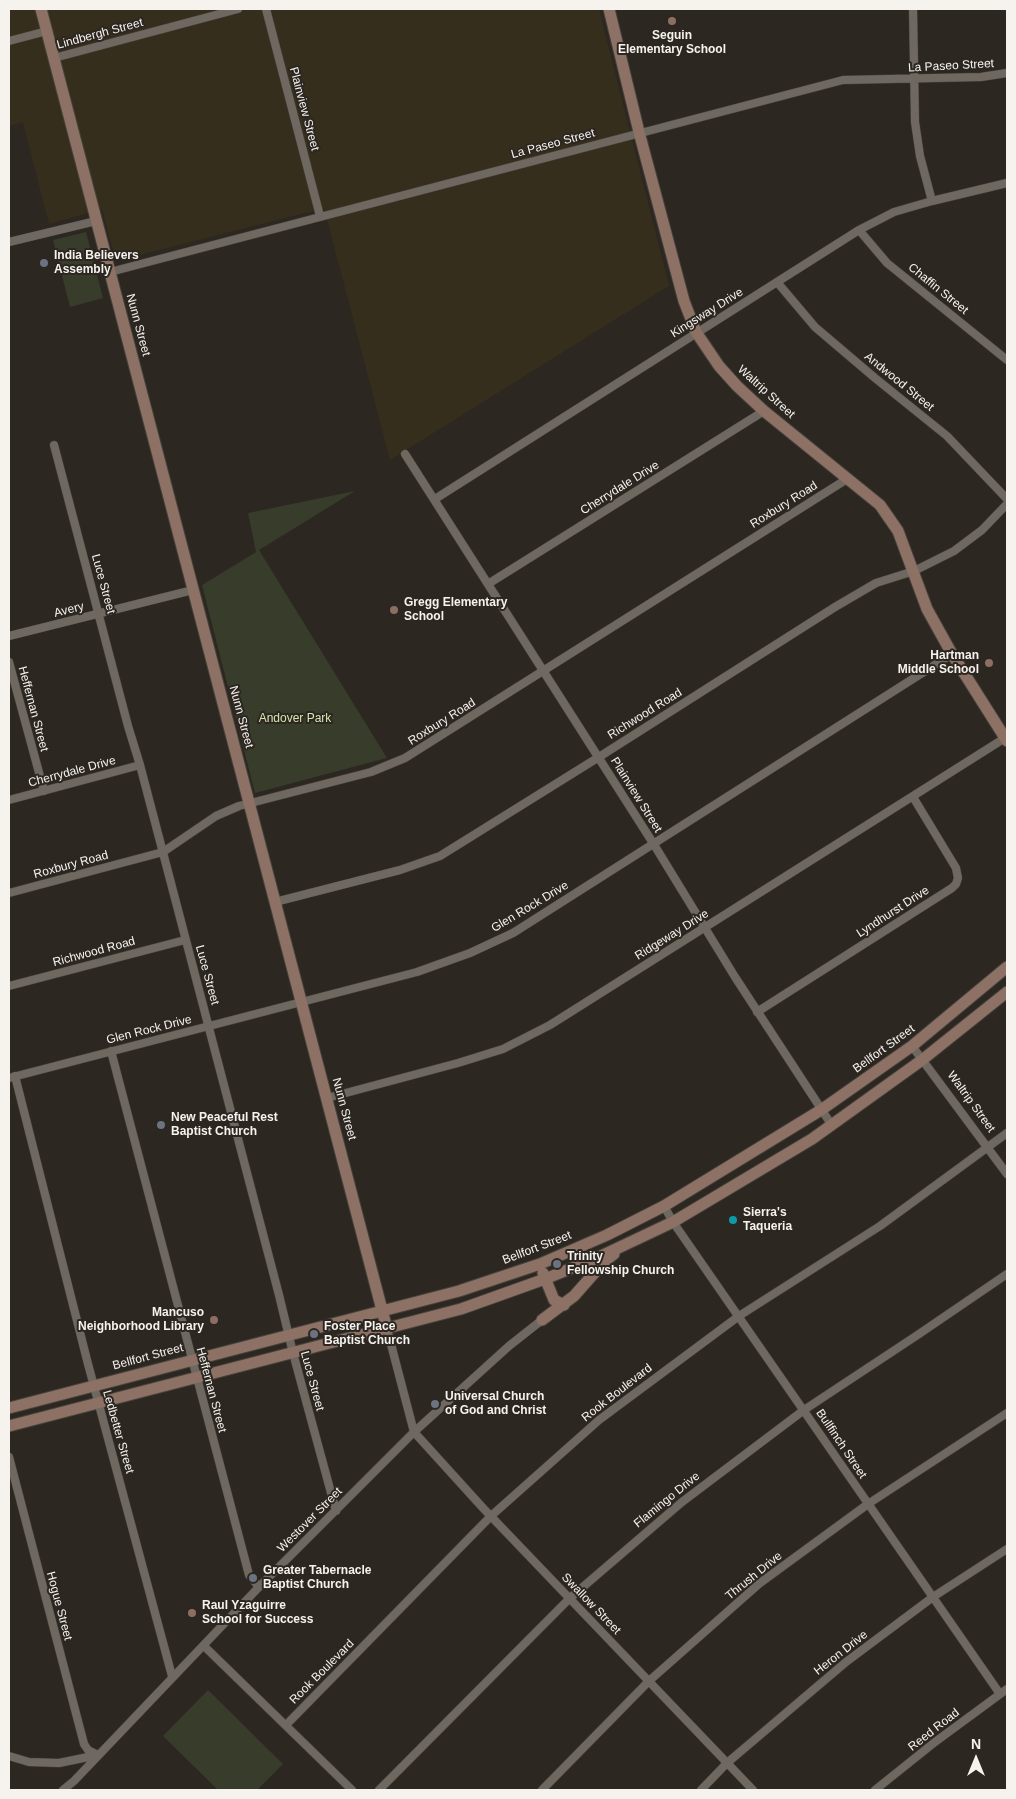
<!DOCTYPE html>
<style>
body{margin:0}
#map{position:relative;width:1016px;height:1799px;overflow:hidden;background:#2c2721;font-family:Helvetica,sans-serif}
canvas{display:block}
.frame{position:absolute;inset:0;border:10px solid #f6f2ee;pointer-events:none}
.north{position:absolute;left:951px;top:1734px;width:50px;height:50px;-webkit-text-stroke:4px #2c2721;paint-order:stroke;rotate:0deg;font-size:14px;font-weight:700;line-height:20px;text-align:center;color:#f6f2ee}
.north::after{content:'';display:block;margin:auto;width:18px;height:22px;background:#f6f2ee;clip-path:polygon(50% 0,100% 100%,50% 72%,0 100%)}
</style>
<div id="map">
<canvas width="1016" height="1799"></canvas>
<div class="frame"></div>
<div class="north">N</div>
</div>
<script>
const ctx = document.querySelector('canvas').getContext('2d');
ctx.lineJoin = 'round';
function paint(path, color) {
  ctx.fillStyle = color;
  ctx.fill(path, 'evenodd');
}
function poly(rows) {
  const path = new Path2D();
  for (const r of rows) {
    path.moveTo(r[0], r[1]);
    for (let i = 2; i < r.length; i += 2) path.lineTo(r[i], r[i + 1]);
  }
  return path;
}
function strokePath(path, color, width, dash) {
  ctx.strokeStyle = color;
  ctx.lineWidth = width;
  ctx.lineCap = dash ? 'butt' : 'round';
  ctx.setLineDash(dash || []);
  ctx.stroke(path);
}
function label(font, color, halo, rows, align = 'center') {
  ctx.font = font + ' Helvetica,sans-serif';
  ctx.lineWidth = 4;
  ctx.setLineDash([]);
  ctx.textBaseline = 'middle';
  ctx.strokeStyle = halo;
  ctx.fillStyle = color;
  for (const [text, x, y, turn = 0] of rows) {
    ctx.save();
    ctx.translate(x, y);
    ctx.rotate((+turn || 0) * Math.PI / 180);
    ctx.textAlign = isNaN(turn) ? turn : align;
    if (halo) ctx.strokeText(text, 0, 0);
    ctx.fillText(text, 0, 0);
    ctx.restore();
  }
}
const industrial = poly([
 [9,9,599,9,669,286,390,460,324,208,116,261,102,209,49,224,23,122,9,126]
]);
const green = poly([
 [86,232,103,298,70,307,53,240],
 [355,491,259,550,387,758,255,793,202,585,256,552,248,513],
 [208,1690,283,1764,257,1790,218,1790,163,1736]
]);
const street = poly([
 [266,9,320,216],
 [913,9,915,122,920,156,932,201],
 [9,41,47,31],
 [54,58,238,9],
 [859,230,887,263,1007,360],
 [9,242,96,221],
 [110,272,843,80,981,77,1007,73],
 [777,282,815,327,875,378,947,436,1007,499],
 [54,445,128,726,140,765,279,1295,293,1353,336,1511],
 [405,454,653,843,735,977,831,1124],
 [435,499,859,230,894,212,932,201,1007,183],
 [488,584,764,411],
 [9,636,193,590],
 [9,662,44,791],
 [9,800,140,765],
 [9,893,163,852,216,816,239,806,371,772,405,758,847,479],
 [275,902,400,870,440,856,599,757,835,607,876,583,914,571,954,551,982,530,1007,504],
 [9,986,185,940],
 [757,1012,952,888,956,884,958,878,956,868,913,797],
 [912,1046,1007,1174],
 [111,1051,249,1575,259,1587],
 [15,1076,88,1364,172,1676],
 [9,1078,417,972,470,953,513,933,952,654],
 [327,1098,458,1063,503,1049,550,1025,1005,738],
 [664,1206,673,1222,1000,1694],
 [387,1329,414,1432,483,1508,753,1790],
 [9,1457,84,1744,88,1750,98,1755],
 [204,1646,352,1790],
 [286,1725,491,1516,599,1420,739,1316,880,1226,1007,1133],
 [9,1756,29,1762,59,1763,98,1755],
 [63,1790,74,1781,259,1587,414,1432,509,1346,542,1320],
 [379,1790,570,1598,682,1502,804,1410,919,1334,1007,1274],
 [542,1790,649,1681,760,1583,868,1504,1007,1413],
 [701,1790,727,1763,846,1662,933,1597,1007,1549],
 [875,1790,935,1742,1007,1689]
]);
const secondary = poly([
 [41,9,387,1329],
 [609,9,639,132,684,301,696,332,719,366,737,386,764,411,880,505,898,531,927,609,952,654,1007,741],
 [543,1273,554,1300,564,1305],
 [542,1320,574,1296,605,1261,614,1254],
 [9,1408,459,1291,540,1264,607,1235,664,1206,821,1110,912,1046,1007,967],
 [9,1426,461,1309,545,1279,599,1257,673,1222,812,1139,922,1060,1007,992]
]);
const markers = [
 [672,21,5,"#8d6e63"],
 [44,263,5,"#6b7280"],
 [394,610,5,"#8d6e63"],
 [989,663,5,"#8d6e63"],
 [161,1125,5,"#6b7280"],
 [733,1220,5,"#0f9aa8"],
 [557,1264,5,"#6b7280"],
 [214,1320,5,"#8d6e63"],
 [314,1334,5,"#6b7280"],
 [435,1404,5,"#6b7280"],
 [253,1578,5,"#6b7280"],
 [192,1613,5,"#8d6e63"]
];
const streetNames = [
 ["Lindbergh Street",100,34,-15],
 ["La Paseo Street",951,66,-3],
 ["Plainview Street",304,109,75],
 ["La Paseo Street",553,144,-15],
 ["Chaffin Street",938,289,39],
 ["Kingsway Drive",707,313,-32],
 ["Nunn Street",138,325,75],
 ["Andwood Street",899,382,39],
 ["Waltrip Street",766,392,42],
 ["Cherrydale Drive",620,488,-32],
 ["Roxbury Road",784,505,-32],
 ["Luce Street",103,584,75],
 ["Avery",69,610,-14],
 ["Heffernan Street",33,709,75],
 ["Richwood Road",645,714,-32],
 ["Nunn Street",241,717,75],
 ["Roxbury Road",442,722,-32],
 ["Cherrydale Drive",72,772,-15],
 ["Plainview Street",636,795,58],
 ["Roxbury Road",71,865,-15],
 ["Glen Rock Drive",530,907,-31],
 ["Lyndhurst Drive",893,912,-33],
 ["Ridgeway Drive",672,935,-32],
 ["Richwood Road",94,952,-15],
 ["Luce Street",207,975,75],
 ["Glen Rock Drive",149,1030,-14],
 ["Bellfort Street",884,1049,-36],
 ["Waltrip Street",971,1102,54],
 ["Nunn Street",344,1109,75],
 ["Bellfort Street",537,1248,-21],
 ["Bellfort Street",148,1357,-15],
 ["Luce Street",312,1381,75],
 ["Heffernan Street",211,1390,75],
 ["Rook Boulevard",617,1393,-38],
 ["Ledbetter Street",118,1432,74],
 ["Bullfinch Street",841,1444,56],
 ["Flamingo Drive",667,1500,-39],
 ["Westover Street",310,1520,-45],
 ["Thrush Drive",754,1576,-39],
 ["Swallow Street",591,1604,46],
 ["Hogue Street",59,1606,75],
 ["Heron Drive",841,1653,-38],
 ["Rook Boulevard",322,1672,-45],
 ["Reed Road",934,1730,-38]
];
const poiNames = [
 ["Seguin",672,36,"center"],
 ["Elementary School",672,50,"center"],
 ["India Believers",54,256],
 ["Assembly",54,270],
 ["Gregg Elementary",404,603],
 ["School",404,617],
 ["Hartman",979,656,"right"],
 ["Middle School",979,670,"right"],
 ["New Peaceful Rest",171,1118],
 ["Baptist Church",171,1132],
 ["Sierra's",743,1213],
 ["Taqueria",743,1227],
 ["Trinity",567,1257],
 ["Fellowship Church",567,1271],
 ["Mancuso",204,1313,"right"],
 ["Neighborhood Library",204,1327,"right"],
 ["Foster Place",324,1327],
 ["Baptist Church",324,1341],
 ["Universal Church",445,1397],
 ["of God and Christ",445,1411],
 ["Greater Tabernacle",263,1571],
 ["Baptist Church",263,1585],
 ["Raul Yzaguirre",202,1606],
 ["School for Success",202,1620]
];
const parkNames = [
 ["Andover Park",295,719]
];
paint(industrial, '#362e1d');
paint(green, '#383c2b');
strokePath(street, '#46423c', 9);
strokePath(secondary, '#46423c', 13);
strokePath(street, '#6f6861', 8);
strokePath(secondary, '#8d7165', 11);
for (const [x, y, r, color] of markers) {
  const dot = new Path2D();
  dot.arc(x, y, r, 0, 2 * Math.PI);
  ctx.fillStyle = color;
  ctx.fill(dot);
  strokePath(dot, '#2c2721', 2);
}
label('12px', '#f6f2ee', '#2c2721', streetNames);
label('bold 12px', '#f6f2ee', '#2c2721', poiNames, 'left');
label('12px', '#d7e5ad', '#2c2721', parkNames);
</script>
